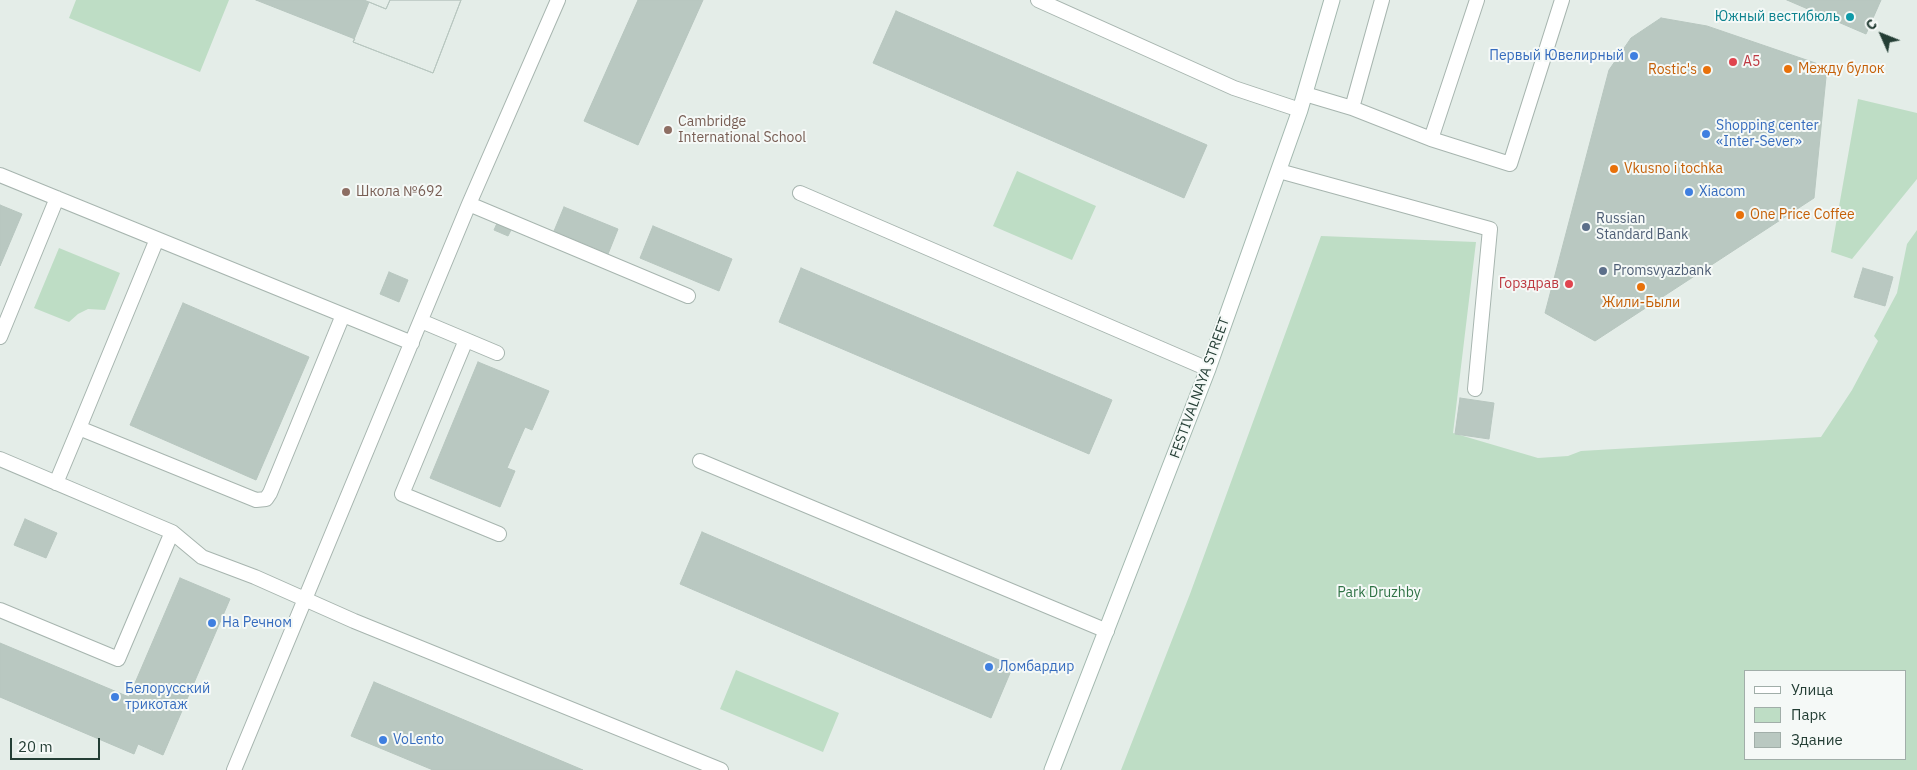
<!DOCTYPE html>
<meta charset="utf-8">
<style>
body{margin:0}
#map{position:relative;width:1917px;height:770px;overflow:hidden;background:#e4ede8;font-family:"IBM Plex Sans",sans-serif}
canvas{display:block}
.legend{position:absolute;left:1744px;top:670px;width:162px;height:90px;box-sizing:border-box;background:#f5f9f7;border:1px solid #a1aea9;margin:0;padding:6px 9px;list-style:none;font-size:15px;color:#243e35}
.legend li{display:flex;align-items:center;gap:10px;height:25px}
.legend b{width:25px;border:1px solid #a1aea9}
.north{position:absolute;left:1857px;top:10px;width:50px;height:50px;-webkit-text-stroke:4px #f5f9f7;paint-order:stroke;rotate:314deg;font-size:14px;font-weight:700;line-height:20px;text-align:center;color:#243e35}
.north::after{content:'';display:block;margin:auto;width:18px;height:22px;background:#243e35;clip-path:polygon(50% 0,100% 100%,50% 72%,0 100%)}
.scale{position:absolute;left:10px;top:738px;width:90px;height:22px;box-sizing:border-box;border:2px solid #243e35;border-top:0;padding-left:6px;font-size:15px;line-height:18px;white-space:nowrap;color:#243e35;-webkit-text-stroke:4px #f5f9f7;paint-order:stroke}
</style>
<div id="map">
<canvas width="1917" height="770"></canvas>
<ul class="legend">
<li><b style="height:6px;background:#fff"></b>Улица</li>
<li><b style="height:14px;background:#beddc5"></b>Парк</li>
<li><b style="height:14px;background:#b9c8c1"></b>Здание</li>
</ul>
<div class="north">С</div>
<div class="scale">20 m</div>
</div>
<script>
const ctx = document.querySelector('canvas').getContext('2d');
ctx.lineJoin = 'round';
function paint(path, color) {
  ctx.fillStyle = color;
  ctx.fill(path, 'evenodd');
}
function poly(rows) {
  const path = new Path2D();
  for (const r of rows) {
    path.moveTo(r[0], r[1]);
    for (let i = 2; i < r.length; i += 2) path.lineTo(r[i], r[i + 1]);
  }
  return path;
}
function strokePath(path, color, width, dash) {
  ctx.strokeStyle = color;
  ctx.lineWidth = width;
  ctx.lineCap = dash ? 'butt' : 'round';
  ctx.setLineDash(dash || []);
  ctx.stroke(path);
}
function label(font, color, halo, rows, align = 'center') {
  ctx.font = font + ' "IBM Plex Sans",sans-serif';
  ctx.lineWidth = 4;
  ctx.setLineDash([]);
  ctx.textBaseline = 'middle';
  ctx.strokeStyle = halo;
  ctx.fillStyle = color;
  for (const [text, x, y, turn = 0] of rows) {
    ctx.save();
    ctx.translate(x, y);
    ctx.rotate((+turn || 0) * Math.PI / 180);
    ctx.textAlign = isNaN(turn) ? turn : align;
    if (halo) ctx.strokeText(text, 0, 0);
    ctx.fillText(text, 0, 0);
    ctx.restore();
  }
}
const green = poly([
 [76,0,229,0,200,72,69,18],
 [1858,99,1917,113,1917,179,1852,259,1831,252],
 [1017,171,1096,206,1072,260,993,226],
 [1917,230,1917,770,1121,770,1190,594,1321,236,1476,242,1453,433,1538,458,1568,456,1581,451,1821,437,1852,390,1878,341,1874,336,1897,293,1907,244],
 [1746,671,1906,671,1906,759,1746,759],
 [59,248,120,273,105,310,88,309,78,314,69,322,34,308],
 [736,670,839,713,823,752,720,709]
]);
const building = poly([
 [256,0,364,0,386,9,390,0,461,0,433,73,353,42,355,39,256,0],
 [390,0,461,0,433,73,353,42,369,2,386,9,390,0],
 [638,0,703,0,638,145,584,121,638,0],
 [1787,0,1881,0,1866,34,1787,0],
 [896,11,1207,145,1184,198,873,63,896,11],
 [1661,18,1707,26,1827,67,1814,198,1595,341,1545,313,1609,70,1631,38,1661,18],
 [0,205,22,214,0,266,0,205],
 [564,207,618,229,608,254,554,231,564,207],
 [498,221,512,228,508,236,494,230,498,221],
 [653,226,732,259,719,291,640,258,653,226],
 [801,268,1112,400,1089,454,779,322,801,268],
 [1863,268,1893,277,1885,306,1854,297,1863,268],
 [389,272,408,280,399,302,380,294,389,272],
 [183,303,309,357,256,480,130,425,183,303],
 [478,362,549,391,532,430,525,427,507,468,515,471,500,507,430,478,478,362],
 [1460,398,1494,403,1489,439,1455,434,1460,398],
 [25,519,57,533,46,558,14,545,25,519],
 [702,532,1013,666,991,718,680,584,702,532],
 [180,578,230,599,163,755,138,744,134,754,0,697,0,643,129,697,180,578],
 [374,682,583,770,433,770,351,736,374,682]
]);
const lane = poly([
 [1038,0,1234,88,1300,110],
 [1305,94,1352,108,1431,139,1510,164,1562,0],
 [1352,108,1382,0],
 [1431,139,1477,0],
 [1279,171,1490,229,1475,389],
 [0,175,412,343],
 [800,193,1208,369],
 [469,204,688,296],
 [421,321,497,353],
 [0,337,57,198],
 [466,340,402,494,499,534],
 [79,428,157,239],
 [0,459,172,532,202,557,255,577,354,621,721,770],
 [700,461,1107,631],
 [56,483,79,428,256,500,266,499,270,493,343,315],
 [0,610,118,659,172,532],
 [234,770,469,204,558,0]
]);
const secondary = poly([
 [1052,770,1208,369,1300,110,1332,0]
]);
const markers = [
 [1850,17,5,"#0f9aa8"],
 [1634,56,5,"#3f7fe0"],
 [1733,62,5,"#e0444e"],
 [1788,69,5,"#e8710a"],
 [1707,70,5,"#e8710a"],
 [668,130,5,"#8d6e63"],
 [1706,134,5,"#3f7fe0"],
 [1614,169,5,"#e8710a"],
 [346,192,5,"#8d6e63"],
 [1689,192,5,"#3f7fe0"],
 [1740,215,5,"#e8710a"],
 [1586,227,5,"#5c6f8a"],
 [1603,271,5,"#5c6f8a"],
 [1569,284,5,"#e0444e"],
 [1641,287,5,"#e8710a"],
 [212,623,5,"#3f7fe0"],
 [989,667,5,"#3f7fe0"],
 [115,697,5,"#3f7fe0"],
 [383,740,5,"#3f7fe0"]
];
const cultureNames = [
 ["Южный вестибюль",1840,17]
];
const shopNames = [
 ["Первый Ювелирный",1624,56,"right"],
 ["Shopping center",1716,126],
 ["«Inter-Sever»",1716,142],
 ["Xiacom",1699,192],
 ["На Речном",222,623],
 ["Ломбардир",999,667],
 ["Белорусский",125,689],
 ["трикотаж",125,705],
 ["VoLento",393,740]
];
const healthNames = [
 ["А5",1743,62],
 ["Горздрав",1559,284,"right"]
];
const foodNames = [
 ["Между булок",1798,69],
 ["Rostic's",1697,70,"right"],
 ["Vkusno i tochka",1624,169],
 ["One Price Coffee",1750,215],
 ["Жили-Были",1641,303,"center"]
];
const educationNames = [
 ["Cambridge",678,122],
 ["International School",678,138],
 ["Школа №692",356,192]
];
const serviceNames = [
 ["Russian",1596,219],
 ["Standard Bank",1596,235],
 ["Promsvyazbank",1613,271]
];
const streetNames = [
 ["FESTIVALNAYA STREET",1200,388,-70]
];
const parkNames = [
 ["Park Druzhby",1379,593]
];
paint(green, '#beddc5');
paint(building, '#b9c8c1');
strokePath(building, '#b7c6bf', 1);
strokePath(lane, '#a7b5af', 16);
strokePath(secondary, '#a3b8af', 17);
strokePath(lane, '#fff', 14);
strokePath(secondary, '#fff', 15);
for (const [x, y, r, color] of markers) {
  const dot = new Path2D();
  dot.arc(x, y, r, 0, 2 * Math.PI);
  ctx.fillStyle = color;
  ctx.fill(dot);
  strokePath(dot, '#f5f9f7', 2);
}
label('14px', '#0d838f', '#f5f9f7', cultureNames, 'right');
label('14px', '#366cbe', '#f5f9f7', shopNames, 'left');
label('14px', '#be3a42', '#f5f9f7', healthNames, 'left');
label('14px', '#c56008', '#f5f9f7', foodNames, 'left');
label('14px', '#785e54', '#f5f9f7', educationNames, 'left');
label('14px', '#4e5e75', '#f5f9f7', serviceNames, 'left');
label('14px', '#243e35', '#f5f9f7', streetNames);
label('14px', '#307346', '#f5f9f7', parkNames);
</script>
